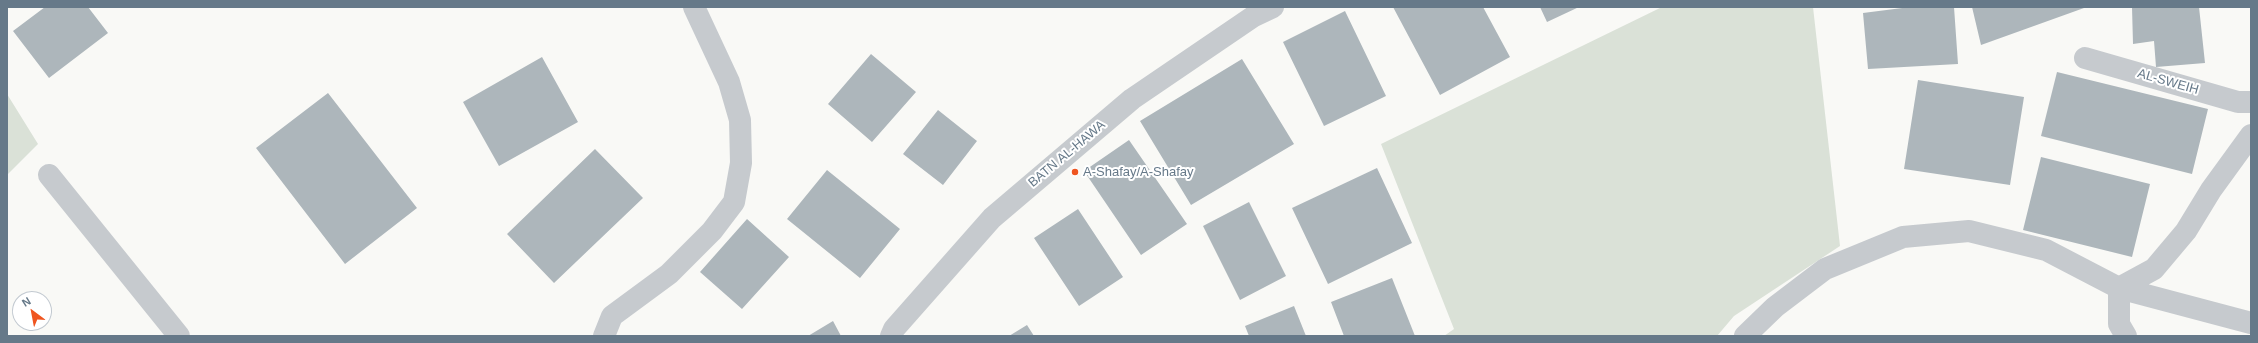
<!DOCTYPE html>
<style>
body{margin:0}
#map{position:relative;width:2258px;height:343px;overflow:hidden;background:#f9f9f6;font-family:Helvetica,sans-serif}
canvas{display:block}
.frame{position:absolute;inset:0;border:8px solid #667989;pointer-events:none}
.north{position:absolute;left:12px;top:291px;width:40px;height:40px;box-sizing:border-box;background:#fff;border:1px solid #c2c9d0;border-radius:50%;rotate:328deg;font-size:11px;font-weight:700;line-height:16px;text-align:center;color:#667989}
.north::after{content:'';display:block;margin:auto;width:14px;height:18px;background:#ef5520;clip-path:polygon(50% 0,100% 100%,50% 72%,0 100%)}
</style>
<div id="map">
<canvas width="2258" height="343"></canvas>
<div class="frame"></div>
<div class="north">N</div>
</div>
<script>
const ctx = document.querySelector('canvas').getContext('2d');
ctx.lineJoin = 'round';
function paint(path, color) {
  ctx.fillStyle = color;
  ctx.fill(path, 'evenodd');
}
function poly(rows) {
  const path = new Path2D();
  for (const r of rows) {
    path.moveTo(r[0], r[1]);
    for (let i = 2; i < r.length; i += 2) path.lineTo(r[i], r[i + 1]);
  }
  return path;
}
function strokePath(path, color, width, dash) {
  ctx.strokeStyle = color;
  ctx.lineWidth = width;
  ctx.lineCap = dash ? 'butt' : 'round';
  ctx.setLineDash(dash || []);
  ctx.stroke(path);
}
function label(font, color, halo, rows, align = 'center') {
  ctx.font = font + ' Helvetica,sans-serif';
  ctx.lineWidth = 4;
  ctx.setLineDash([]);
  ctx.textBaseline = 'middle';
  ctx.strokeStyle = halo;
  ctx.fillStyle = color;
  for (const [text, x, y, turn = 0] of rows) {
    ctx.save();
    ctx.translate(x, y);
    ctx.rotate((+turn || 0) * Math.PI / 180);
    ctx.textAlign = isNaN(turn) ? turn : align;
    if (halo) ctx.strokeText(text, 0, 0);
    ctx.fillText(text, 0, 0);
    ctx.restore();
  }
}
const green = poly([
 [1662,7,1813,7,1840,246,1734,316,1717,336,1444,336,1454,329,1381,144],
 [7,94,38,144,7,175]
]);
const building = poly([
 [45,7,88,7,108,33,49,78,13,31],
 [1393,7,1483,7,1510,57,1440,95],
 [1540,7,1579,7,1547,22],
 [1910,7,1954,7,1958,64,1868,69,1863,13],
 [1972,7,2083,7,2084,8,1981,45],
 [2132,7,2199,7,2205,63,2156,67,2154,41,2133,44],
 [1345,11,1386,96,1324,126,1283,42],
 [871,54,916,92,872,142,828,104],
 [542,57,578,122,499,166,463,102],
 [1242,59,1294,144,1191,205,1140,121],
 [2057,72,2208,109,2192,174,2041,136],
 [1918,80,2024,97,2010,185,1904,169],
 [328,93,417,208,345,264,256,148],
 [938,110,977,141,943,185,903,154],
 [1129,140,1187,224,1141,255,1084,171],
 [595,149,643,198,554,283,507,234],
 [2041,157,2150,184,2132,257,2023,230],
 [1377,168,1412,243,1328,284,1292,208],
 [827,170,900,229,860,278,787,219],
 [1249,202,1286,276,1240,300,1203,226],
 [1078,209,1123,277,1079,306,1034,238],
 [747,219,789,257,742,309,700,272],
 [1392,278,1415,336,1344,336,1331,302],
 [1294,306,1306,336,1249,336,1245,326],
 [833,321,841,336,808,336],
 [1027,325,1034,336,1009,336]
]);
const minor = poly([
 [2085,58,2238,102,2251,102],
 [49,175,179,336],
 [604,336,612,316,669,274,712,231,734,202,741,163,740,120,729,82,694,7],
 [891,336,894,329,992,218,1132,99,1254,16,1273,7],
 [1745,336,1775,307,1825,269,1903,237,1969,231,2046,250,2119,288,2154,269,2186,231,2211,190,2251,135],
 [2126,336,2119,324,2119,288,2251,323]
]);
const markers = [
 [1075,172,4,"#ef5520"]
];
const streetNames = [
 ["AL-SWEIH",2168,82,16],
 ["BATN AL-HAWA",1067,154,-40]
];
const poiNames = [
 ["A-Shafay/A-Shafay",1083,172]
];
paint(green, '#dae1d7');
paint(building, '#adb6bb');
strokePath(minor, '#c6cace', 22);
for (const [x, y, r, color] of markers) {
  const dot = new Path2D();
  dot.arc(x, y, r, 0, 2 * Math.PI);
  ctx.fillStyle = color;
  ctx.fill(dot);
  strokePath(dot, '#fff', 1.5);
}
label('13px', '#667989', '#fff', streetNames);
label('13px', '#667989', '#fff', poiNames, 'left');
</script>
